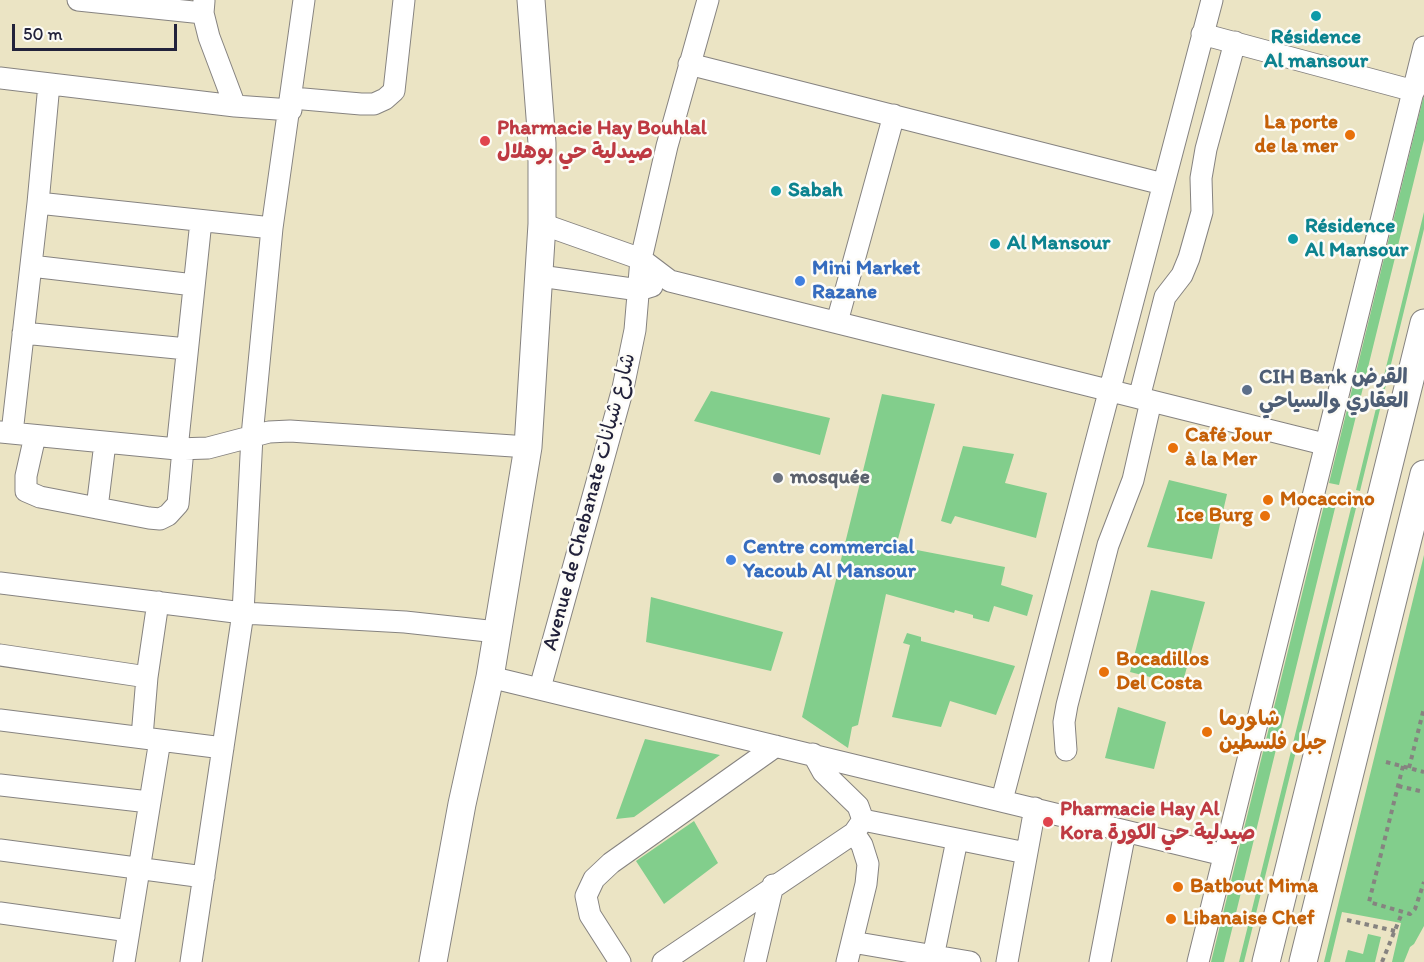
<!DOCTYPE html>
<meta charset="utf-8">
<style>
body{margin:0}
#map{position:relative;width:1424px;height:962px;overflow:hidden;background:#ebe4c4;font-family:Itim,sans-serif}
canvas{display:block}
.scale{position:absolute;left:12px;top:24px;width:165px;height:27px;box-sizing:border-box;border:3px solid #22223b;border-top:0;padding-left:8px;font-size:18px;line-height:21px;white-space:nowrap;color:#22223b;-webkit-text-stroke:4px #fdfcf7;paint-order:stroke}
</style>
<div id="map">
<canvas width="1424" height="962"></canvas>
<div class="scale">50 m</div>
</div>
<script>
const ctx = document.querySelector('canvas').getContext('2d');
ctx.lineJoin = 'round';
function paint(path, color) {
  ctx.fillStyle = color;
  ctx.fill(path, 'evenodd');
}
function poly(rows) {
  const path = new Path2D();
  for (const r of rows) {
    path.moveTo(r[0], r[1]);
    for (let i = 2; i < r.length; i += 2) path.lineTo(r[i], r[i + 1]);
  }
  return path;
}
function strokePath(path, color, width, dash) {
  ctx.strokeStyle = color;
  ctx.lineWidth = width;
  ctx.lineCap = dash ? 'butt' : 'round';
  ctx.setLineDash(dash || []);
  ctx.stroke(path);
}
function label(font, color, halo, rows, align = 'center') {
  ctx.font = font + ' Itim,"Playpen Sans Arabic",sans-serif';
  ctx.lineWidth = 5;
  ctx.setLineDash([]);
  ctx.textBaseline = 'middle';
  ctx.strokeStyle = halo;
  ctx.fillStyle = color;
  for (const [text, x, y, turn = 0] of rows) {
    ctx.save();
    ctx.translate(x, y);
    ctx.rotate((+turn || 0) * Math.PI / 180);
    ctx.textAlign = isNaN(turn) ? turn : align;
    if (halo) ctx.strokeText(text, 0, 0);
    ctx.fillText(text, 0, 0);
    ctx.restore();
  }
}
const green = poly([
 [1424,95,1424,140,1339,485,1329,483],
 [1424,212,1424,229,1360,491,1356,490],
 [711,391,830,418,820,455,694,421],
 [882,394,935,404,896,546,1005,567,1001,585,1033,595,1027,616,994,606,989,622,973,618,973,615,955,610,954,613,886,594,858,725,852,727,848,748,802,717],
 [963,446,1014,454,1005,483,1047,493,1036,538,955,516,951,524,941,521],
 [1169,480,1227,494,1212,559,1147,547],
 [1326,497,1337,500,1224,962,1211,962],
 [1352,504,1357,504,1244,962,1239,962],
 [1424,555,1424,926,1414,944,1410,947,1404,962,1392,962,1401,923,1342,912,1330,962,1324,962],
 [1151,590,1205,602,1182,685,1130,672],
 [651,597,783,632,771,671,646,642],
 [907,633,921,637,921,641,1015,666,996,715,950,701,941,727,892,717,910,645,903,643],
 [1118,707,1166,722,1154,769,1105,758],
 [645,739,720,755,634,817,616,819],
 [694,821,718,863,664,904,636,861],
 [1368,934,1381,937,1375,962,1345,962,1348,950,1363,954]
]);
const path = poly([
 [1386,762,1424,772],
 [1403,766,1369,902,1410,914,1415,909,1424,882],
 [1409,768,1424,708],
 [1398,786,1424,792],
 [1347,920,1395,931],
 [1382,962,1402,913]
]);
const minor = poly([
 [78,0,203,13],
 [204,1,203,13,209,37,235,106],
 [1202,34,1414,91],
 [689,64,1163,184],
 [0,78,235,106,291,110],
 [292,98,361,104,374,104,385,99,394,91,404,0],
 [38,203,49,84],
 [542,224,641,259,670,281,1324,444],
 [31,266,194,285],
 [540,276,639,290,652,286],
 [837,322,894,115],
 [23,333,187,349],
 [1139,398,1165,297,1182,275,1189,258,1202,212,1201,178,1206,149,1235,42],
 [0,432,177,449,208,448,269,432,290,431,528,447],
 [12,433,38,203,272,228],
 [35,436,26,476,26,491,40,497,149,518,160,519,168,515,178,504,183,449],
 [177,449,201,221],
 [97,508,105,443],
 [0,583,243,613,405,622,497,632],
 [0,655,147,677,158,602],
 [490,677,1224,855],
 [540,688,623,388,635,330,641,259,667,146,708,0],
 [0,720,223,748],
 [142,737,147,677],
 [1066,750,1064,722,1067,705,1108,545,1133,480,1151,401],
 [813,754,823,772,858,806,863,820,1026,853],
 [0,785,149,802],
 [1002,800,1212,0],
 [0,850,204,877],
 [0,913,129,931],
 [852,942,970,962],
 [124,962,160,740],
 [191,962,243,613,252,436,272,228,304,0],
 [620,962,590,915,586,896,594,879,611,863,776,746],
 [663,962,854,833,863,820],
 [755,962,773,885],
 [847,962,866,884,868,864,862,845,854,833],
 [932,962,957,840],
 [1007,962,1035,808],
 [1100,962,1125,832],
 [1198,962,1424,47]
]);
const major = poly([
 [433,962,462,804,490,677,528,447,542,224,542,143,531,0],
 [1266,962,1424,323],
 [1303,962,1424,474]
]);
const markers = [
 [1316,16,6,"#0f9aa8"],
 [1350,135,6,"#e8710a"],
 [485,141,6,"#e0444e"],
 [776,191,6,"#0f9aa8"],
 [1293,239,6,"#0f9aa8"],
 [995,244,6,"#0f9aa8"],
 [800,281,6,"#3f7fe0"],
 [1247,390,6,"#5c6f8a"],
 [1173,448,6,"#e8710a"],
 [778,478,6,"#6b7280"],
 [1268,500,6,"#e8710a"],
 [1265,516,6,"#e8710a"],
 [731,560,6,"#3f7fe0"],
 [1104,672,6,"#e8710a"],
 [1207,732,6,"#e8710a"],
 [1048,822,6,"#e0444e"],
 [1178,887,6,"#e8710a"],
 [1171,919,6,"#e8710a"]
];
const cultureNames = [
 ["Résidence",1316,38,"center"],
 ["Al mansour",1316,62,"center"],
 ["Sabah",788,191],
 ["Résidence",1305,227],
 ["Al Mansour",1305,251],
 ["Al Mansour",1007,244]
];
const foodNames = [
 ["La porte",1338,123,"right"],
 ["de la mer",1338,147,"right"],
 ["Café Jour",1185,436],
 ["à la Mer",1185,460],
 ["Mocaccino",1280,500],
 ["Ice Burg",1253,516,"right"],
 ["Bocadillos",1116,660],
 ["Del Costa",1116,684],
 ["شاورما",1219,720],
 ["جبل فلسطين",1219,744],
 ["Batbout Mima",1190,887],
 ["Libanaise Chef",1183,919]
];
const healthNames = [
 ["Pharmacie Hay Bouhlal",497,129],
 ["صيدلية حي بوهلال",497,153],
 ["Pharmacie Hay Al",1060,810],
 ["Kora صيدلية حي الكورة",1060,834]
];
const shopNames = [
 ["Mini Market",812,269],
 ["Razane",812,293],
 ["Centre commercial",743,548],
 ["Yacoub Al Mansour",743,572]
];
const serviceNames = [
 ["CIH Bank القرض",1259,378],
 ["العقاري والسياحي",1259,402]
];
const worshipNames = [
 ["mosquée",790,478]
];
const streetNames = [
 ["Avenue de Chebanate شارع شبانات",590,502,-75]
];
paint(green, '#82ce8c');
strokePath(minor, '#868380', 23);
strokePath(major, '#868380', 29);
strokePath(path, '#868380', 4, [4.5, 4.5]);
strokePath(minor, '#fff', 21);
strokePath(major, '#fff', 27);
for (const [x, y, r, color] of markers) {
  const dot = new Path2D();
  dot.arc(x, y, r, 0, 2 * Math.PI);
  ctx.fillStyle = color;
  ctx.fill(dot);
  strokePath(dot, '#fdfcf7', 2);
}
label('bold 21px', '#0d838f', '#fdfcf7', cultureNames, 'left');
label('bold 21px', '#c56008', '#fdfcf7', foodNames, 'left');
label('bold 21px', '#be3a42', '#fdfcf7', healthNames, 'left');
label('bold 21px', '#366cbe', '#fdfcf7', shopNames, 'left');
label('bold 21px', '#4e5e75', '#fdfcf7', serviceNames, 'left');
label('bold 21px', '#5b616d', '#fdfcf7', worshipNames, 'left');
label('21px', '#22223b', '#fdfcf7', streetNames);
</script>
